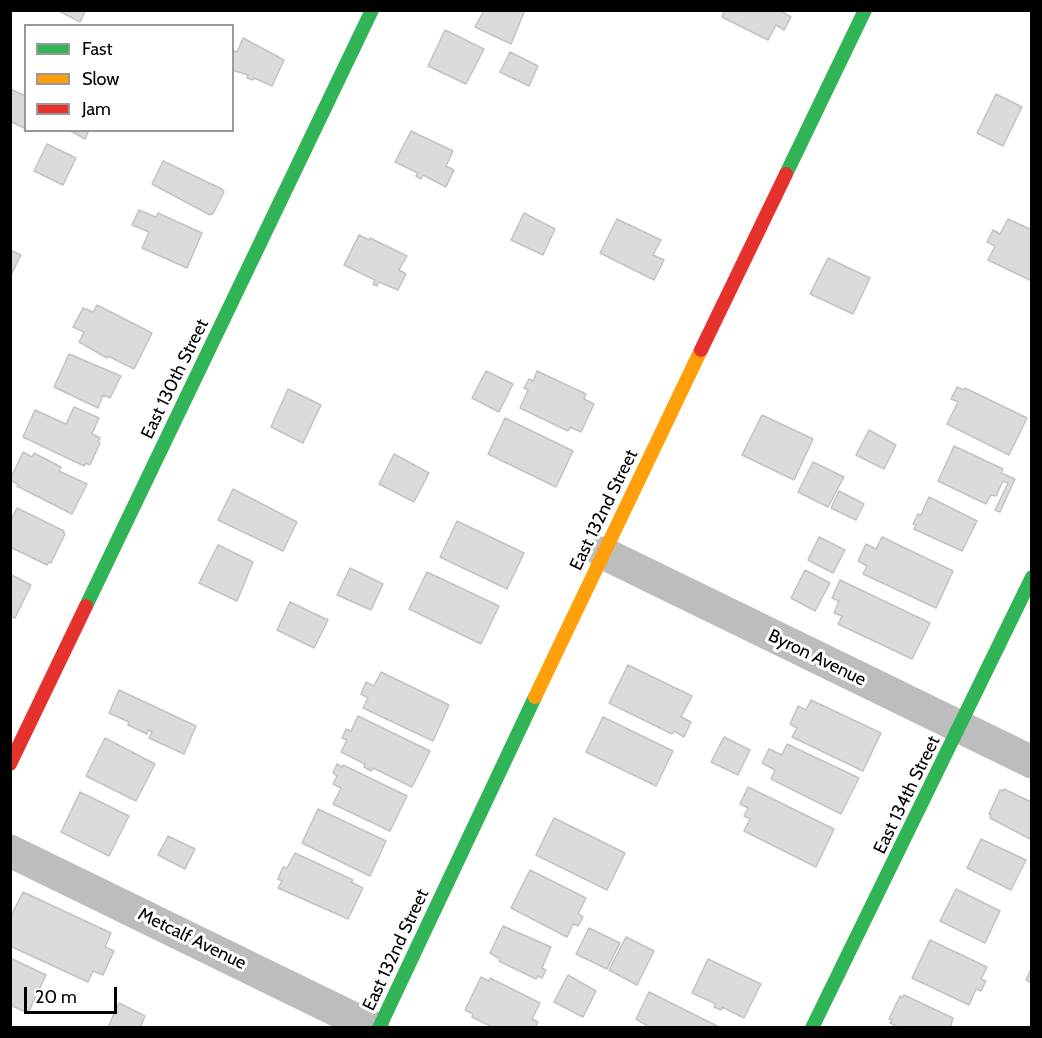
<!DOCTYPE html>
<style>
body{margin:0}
#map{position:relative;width:1042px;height:1038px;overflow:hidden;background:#fff;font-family:Cabin,sans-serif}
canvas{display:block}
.frame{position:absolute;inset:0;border:12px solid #000;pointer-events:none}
.legend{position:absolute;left:24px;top:24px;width:210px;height:108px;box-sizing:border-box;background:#fff;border:2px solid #999;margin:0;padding:8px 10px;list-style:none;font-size:18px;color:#000}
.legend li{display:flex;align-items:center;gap:12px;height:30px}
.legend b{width:30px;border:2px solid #999}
.scale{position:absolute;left:24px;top:987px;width:93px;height:27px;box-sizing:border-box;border:3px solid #000;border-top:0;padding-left:8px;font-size:18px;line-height:21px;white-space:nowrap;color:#000;-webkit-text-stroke:4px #fff;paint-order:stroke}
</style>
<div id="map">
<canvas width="1042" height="1038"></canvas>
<div class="frame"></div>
<ul class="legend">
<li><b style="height:8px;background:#30b455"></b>Fast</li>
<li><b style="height:8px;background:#ff9f0a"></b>Slow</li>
<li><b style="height:8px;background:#e5322d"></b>Jam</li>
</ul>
<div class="scale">20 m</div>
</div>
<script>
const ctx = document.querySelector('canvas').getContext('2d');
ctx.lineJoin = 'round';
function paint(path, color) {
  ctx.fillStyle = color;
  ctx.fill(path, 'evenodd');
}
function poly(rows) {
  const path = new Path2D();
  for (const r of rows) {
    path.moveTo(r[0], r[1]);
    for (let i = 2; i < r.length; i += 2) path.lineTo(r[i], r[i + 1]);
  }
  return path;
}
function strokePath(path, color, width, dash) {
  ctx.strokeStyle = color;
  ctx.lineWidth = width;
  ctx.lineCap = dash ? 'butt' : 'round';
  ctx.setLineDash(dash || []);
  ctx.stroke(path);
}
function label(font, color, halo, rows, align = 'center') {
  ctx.font = font + ' Cabin,sans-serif';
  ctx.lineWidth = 6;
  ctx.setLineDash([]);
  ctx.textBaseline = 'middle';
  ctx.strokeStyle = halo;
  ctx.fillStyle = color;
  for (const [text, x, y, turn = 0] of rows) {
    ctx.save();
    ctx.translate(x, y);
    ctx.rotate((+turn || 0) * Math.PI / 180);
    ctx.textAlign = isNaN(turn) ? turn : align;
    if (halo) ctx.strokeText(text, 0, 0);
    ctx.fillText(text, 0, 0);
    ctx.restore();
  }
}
const building = poly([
 [57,10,86,10,80,22,57,10],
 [480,10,525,10,511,44,475,27,483,12,480,10],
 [725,10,779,10,791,17,784,30,776,25,768,40,722,17,725,10],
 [445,30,484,49,466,84,428,66,445,30],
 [243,38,284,60,272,86,254,78,253,80,247,78,248,75,232,70,232,50,237,52,243,38],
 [510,52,538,66,529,86,500,72,510,52],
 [10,89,26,96,26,129,10,121,10,89],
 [996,94,1022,107,1003,146,977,133,996,94],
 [69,130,89,130,85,139,69,130],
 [411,131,453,151,446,166,454,170,446,187,423,175,421,179,416,176,418,173,395,162,411,131],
 [47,144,76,158,63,185,34,171,47,144],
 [163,161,222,189,224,192,213,214,211,213,210,215,152,184,163,161],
 [139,210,156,217,158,213,202,233,187,268,142,248,149,232,132,225,139,210],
 [524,213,555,229,543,255,511,240,524,213],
 [617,219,661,240,653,255,664,260,654,280,600,253,617,219],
 [1008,219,1032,230,1032,281,988,260,995,246,987,242,993,230,1000,234,1008,219],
 [359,235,369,240,370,238,407,256,399,270,406,274,398,290,379,282,377,286,373,284,375,280,344,265,359,235],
 [10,250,21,255,10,277,10,250],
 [828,258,870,278,853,314,810,294,828,258],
 [97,305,152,333,134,369,108,356,107,358,79,342,84,332,73,327,83,308,93,312,97,305],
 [69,354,121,376,110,398,103,395,98,408,54,387,69,354],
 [486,371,513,384,499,412,472,398,486,371],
 [537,371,586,394,584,399,594,404,581,432,570,427,568,431,520,408,528,390,524,388,529,379,533,381,537,371],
 [957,387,964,390,965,388,1027,418,1009,455,947,424,958,402,951,399,957,387],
 [288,389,321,405,303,443,271,427,288,389],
 [74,407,99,418,92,434,100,438,98,442,100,443,90,465,86,463,84,466,23,437,35,410,66,424,74,407],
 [762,415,813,439,794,480,742,455,762,415],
 [505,418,573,451,556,487,488,454,505,418],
 [869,430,896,445,884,469,856,455,869,430],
 [954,446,1003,469,1001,473,1015,479,1000,512,995,510,1008,483,1003,481,996,496,991,495,986,504,938,481,954,446],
 [23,452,32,457,34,453,61,467,59,471,87,484,72,514,17,486,18,484,10,480,23,452],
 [394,454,429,473,414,502,379,484,394,454],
 [813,462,844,477,828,507,798,492,813,462],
 [233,489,297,522,283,551,218,520,233,489],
 [839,491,864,504,856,520,831,508,839,491],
 [929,497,977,521,962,551,914,529,916,525,913,524,918,514,921,515,929,497],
 [17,508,64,531,63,532,65,534,51,563,49,562,47,565,10,547,10,522,17,508],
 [457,521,524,553,507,589,440,557,457,521],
 [819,537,845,550,833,573,808,560,819,537],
 [882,537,953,571,936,608,863,574,867,566,858,561,866,544,876,549,882,537],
 [218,545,253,562,237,601,199,583,218,545],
 [350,568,383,584,371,610,337,595,350,568],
 [805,570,830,583,815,611,791,598,805,570],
 [427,572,499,606,481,644,409,609,427,572],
 [10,574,31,585,15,618,10,616,10,574],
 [840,580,930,623,912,659,838,624,842,616,834,613,839,601,832,598,840,580],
 [290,602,328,620,314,648,277,630,290,602],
 [628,665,692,696,681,717,691,722,684,737,674,731,672,734,609,703,628,665],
 [381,672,449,705,433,741,363,708,368,698,361,694,366,682,374,686,381,672],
 [119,690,196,726,184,754,149,738,152,732,148,730,147,734,128,725,129,722,109,713,119,690],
 [811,700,881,733,863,771,792,737,797,728,790,724,798,706,806,710,811,700],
 [358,716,430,751,412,787,373,768,371,771,364,767,365,764,341,752,347,740,342,738,346,729,351,731,358,716],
 [603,717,673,751,656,786,586,752,603,717],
 [724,737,750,750,738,775,711,762,724,737],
 [105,738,155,764,136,801,86,776,105,738],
 [787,744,859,778,841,814,771,779,775,770,762,763,769,749,782,755,787,744],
 [337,764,342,767,343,765,407,796,390,831,333,804,341,788,333,784,337,776,333,773,337,764],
 [748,787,834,829,816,867,744,831,750,819,744,816,748,808,740,804,748,787],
 [1004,789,1029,801,1032,799,1032,840,990,818,991,815,989,814,1000,790,1003,791,1004,789],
 [80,792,129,816,109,856,61,832,80,792],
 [318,809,386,841,370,876,302,843,318,809],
 [554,818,625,853,607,890,536,855,554,818],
 [168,836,195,849,185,869,158,855,168,836],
 [981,839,1026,860,1011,890,967,868,981,839],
 [295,853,353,880,351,882,363,888,348,919,278,888,282,881,278,879,283,867,287,868,295,853],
 [530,870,586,898,578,914,583,917,578,926,573,924,567,937,511,908,530,870],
 [956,889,1000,911,985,943,940,921,956,889],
 [23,892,111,933,105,947,114,951,103,975,93,971,88,982,10,946,10,918,23,892],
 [503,926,551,947,542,968,546,970,542,978,538,976,536,979,499,961,500,959,490,953,503,926],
 [589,928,620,943,607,969,576,954,589,928],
 [626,937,654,951,637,985,609,970,626,937],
 [930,940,987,967,981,979,986,981,981,991,976,989,969,1005,912,978,930,940],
 [10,958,46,975,28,1013,10,1005,10,958],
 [708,959,761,984,744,1018,722,1007,721,1010,714,1007,716,1004,692,993,708,959],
 [1032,967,1032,983,1026,980,1032,967],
 [568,975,596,991,583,1017,554,1002,568,975],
 [481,977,489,981,490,978,540,1003,532,1019,538,1022,535,1028,494,1028,472,1017,473,1014,465,1010,481,977],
 [649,992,721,1028,651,1028,636,1019,649,992],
 [904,995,953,1018,950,1028,900,1028,890,1023,892,1020,889,1019,900,996,902,998,904,995],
 [119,1003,145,1016,140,1028,108,1027,119,1003]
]);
const street = poly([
 [603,553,1032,762],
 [10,851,373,1028]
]);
const fast = poly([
 [786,174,865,10],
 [86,606,372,10],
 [379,1028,535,697],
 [812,1028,1032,577]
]);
const slow = poly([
 [535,697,701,350]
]);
const jam = poly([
 [701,350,786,174],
 [10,764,86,606]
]);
const streetNames = [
 ["East 130th Street",175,379,-64],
 ["East 132nd Street",604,510,-64],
 ["Byron Avenue",817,658,26],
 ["East 134th Street",907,795,-64],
 ["Metcalf Avenue",192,939,26],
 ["East 132nd Street",396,950,-65]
];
paint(building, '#dbdbdb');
strokePath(building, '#c3c3c3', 1.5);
strokePath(street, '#bdbdbd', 33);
strokePath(fast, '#30b455', 14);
strokePath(slow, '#ff9f0a', 14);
strokePath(jam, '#e5322d', 14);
label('18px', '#000', '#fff', streetNames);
</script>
